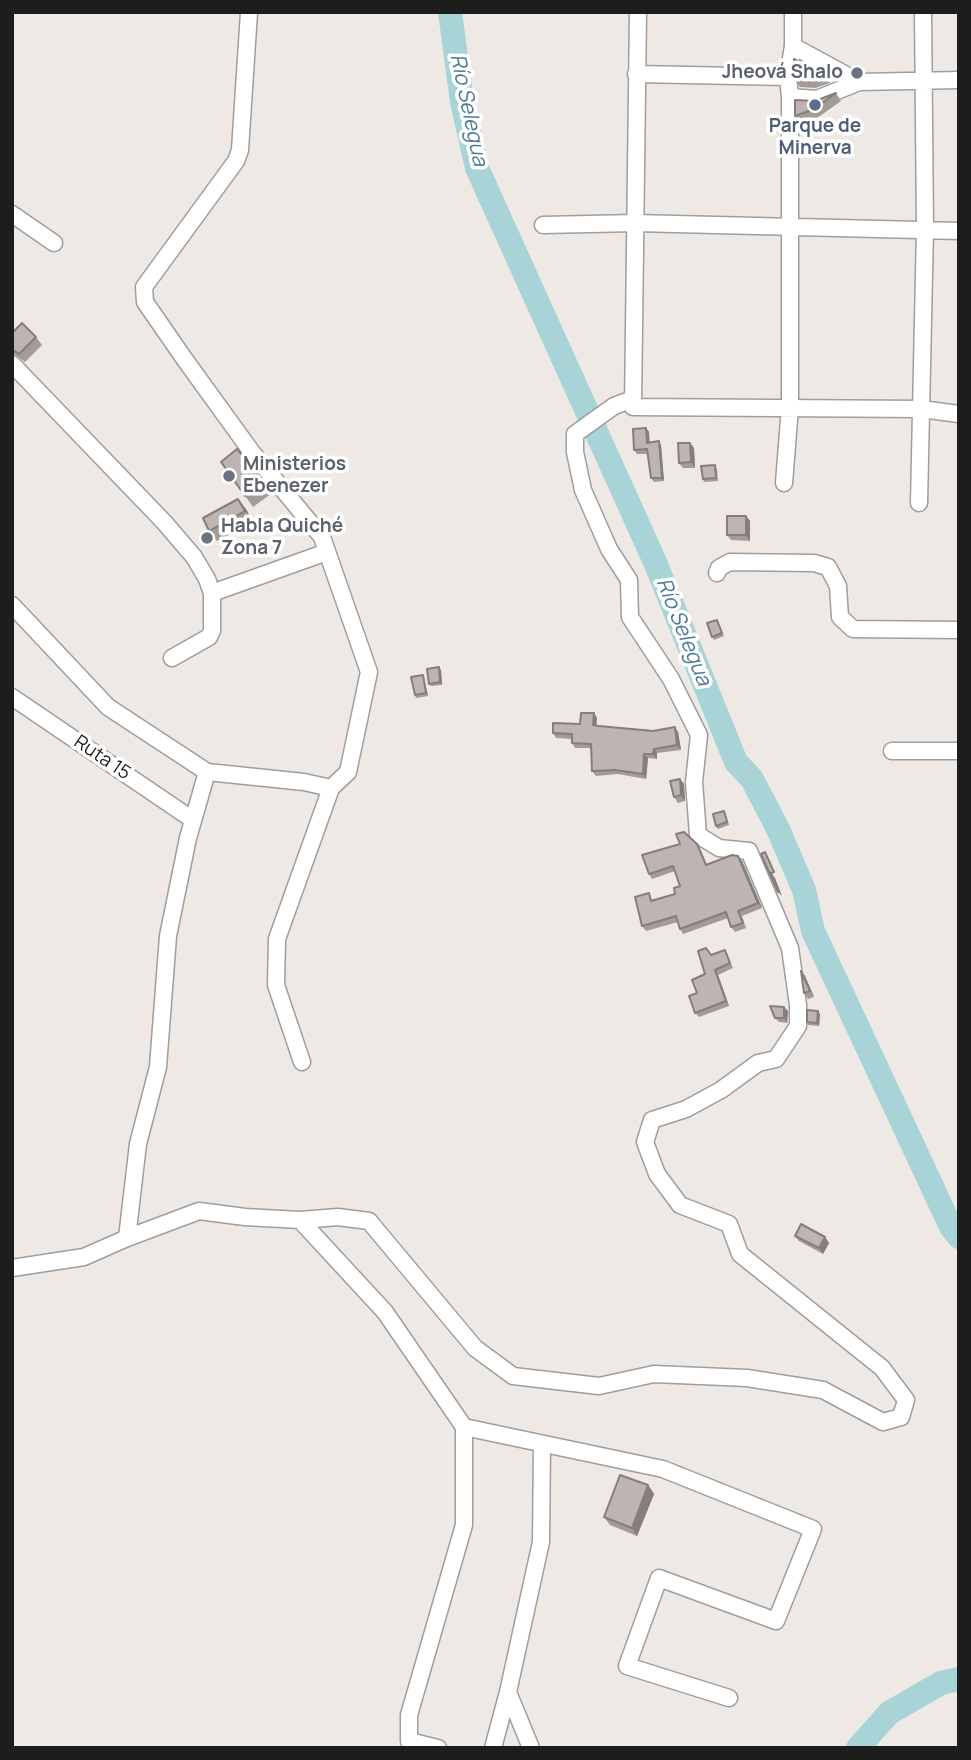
<!DOCTYPE html>
<meta charset="utf-8">
<style>
body{margin:0}
#map{position:relative;width:971px;height:1760px;overflow:hidden;background:#eee9e4;font-family:Manrope,sans-serif}
canvas{display:block}
.frame{position:absolute;inset:0;border:14px solid #1d1d1d;pointer-events:none}
</style>
<div id="map">
<canvas width="971" height="1760"></canvas>
<div class="frame"></div>
</div>
<script>
const ctx = document.querySelector('canvas').getContext('2d');
ctx.lineJoin = 'round';
function poly(rows) {
  const path = new Path2D();
  for (const r of rows) {
    path.moveTo(r[0], r[1]);
    for (let i = 2; i < r.length; i += 2) path.lineTo(r[i], r[i + 1]);
  }
  return path;
}
function strokePath(path, color, width, dash) {
  ctx.strokeStyle = color;
  ctx.lineWidth = width;
  ctx.lineCap = dash ? 'butt' : 'round';
  ctx.setLineDash(dash || []);
  ctx.stroke(path);
}
function paint(path, color) {
  ctx.fillStyle = color;
  ctx.fill(path, 'evenodd');
}
function label(font, color, halo, rows, align = 'center') {
  ctx.font = font + ' Manrope,sans-serif';
  ctx.lineWidth = 7;
  ctx.setLineDash([]);
  ctx.textBaseline = 'middle';
  ctx.strokeStyle = halo;
  ctx.fillStyle = color;
  for (const [text, x, y, turn = 0] of rows) {
    ctx.save();
    ctx.translate(x, y);
    ctx.rotate((+turn || 0) * Math.PI / 180);
    ctx.textAlign = isNaN(turn) ? turn : align;
    if (halo) ctx.strokeText(text, 0, 0);
    ctx.fillText(text, 0, 0);
    ctx.restore();
  }
}
const river = poly([
 [450,12,462,102,477,168,655,562,736,762,752,779,778,829,804,890,813,931,951,1227,959,1237],
 [858,1748,889,1713,941,1683,959,1679]
]);
const street = poly([
 [249,12,240,150,236,161,144,287,145,302,183,357,251,451,322,537,369,672,348,772,331,788,277,939,276,985,302,1062],
 [638,12,633,407,921,409,959,414],
 [793,46,793,12],
 [636,74,788,77],
 [859,82,793,46,788,77,790,97,817,99,859,82,959,80],
 [12,214,54,243],
 [543,225,635,223,959,231],
 [12,364,164,522,194,557,207,579,212,593,212,631,209,637,172,658],
 [784,483,790,407,790,97],
 [919,503,925,229,923,12],
 [717,573,719,568,730,562,814,563,828,567,838,586,840,617,853,629,959,630],
 [212,593,327,552],
 [12,605,108,707,207,772,304,782,331,788],
 [12,697,193,820],
 [892,751,959,751],
 [300,1220,385,1312,464,1427,464,1525,409,1715,409,1741,438,1748],
 [127,1238,199,1211,245,1217,300,1220,338,1217,369,1221,475,1348,513,1376,599,1386,654,1374,747,1378,823,1390,883,1422,901,1417,906,1400,882,1368,740,1254,729,1224,680,1205,657,1174,645,1142,652,1120,686,1109,721,1090,758,1063,776,1059,798,1026,798,1005,790,948,749,851,719,848,698,835,694,782,699,735,671,679,630,617,629,580,609,549,583,490,575,452,575,434,614,406,630,400],
 [12,1268,84,1257,127,1238,138,1144,158,1067,168,936,188,838,207,772],
 [464,1427,663,1469,813,1529,776,1621,659,1578,627,1666,729,1698],
 [508,1692,531,1748],
 [493,1748,508,1692,541,1542,542,1445]
]);
const wall = poly([
 [824,74,830,83,815,88,800,87,794,79],
 [836,93,841,101,820,116,801,124,795,116,815,101],
 [12,333,36,337,42,345,25,362,14,354,12,354],
 [646,428,649,432,649,443,661,445,664,481,654,482,651,478,648,454,637,454,634,450],
 [690,443,694,448,695,468,683,468,679,463],
 [221,462,264,482,272,493,253,507],
 [717,468,718,481,704,482,703,479],
 [246,509,253,522,217,541,209,531],
 [746,516,750,521,750,541,731,540,727,535],
 [717,620,724,636,714,640,712,637],
 [441,670,442,685,431,686,429,684],
 [424,678,428,696,416,698,415,695],
 [594,713,597,718,596,726,599,726,678,732,681,750,657,753,657,759,648,758,646,779,618,774,596,776,592,771,591,748,575,748,572,743,572,739,556,738,553,733,580,724],
 [680,779,684,784,685,801,678,803,674,797],
 [726,814,729,825,718,829,716,826],
 [700,849,707,865,742,861,762,908,742,916,746,928,735,932,731,927,728,918,683,934,680,929,678,922,646,931,642,926,653,898,653,900,675,894,680,886,675,871,652,879,649,874],
 [725,950,733,968,718,975,729,1006,699,1017,695,1013,697,993,705,974,711,955],
 [801,971,805,976,814,997,808,999,804,993],
 [788,1011,787,1023,779,1022,775,1018],
 [820,1014,819,1026,808,1025,807,1022],
 [795,1236,825,1237,829,1243,823,1254,799,1241],
 [648,1485,654,1494,637,1536,610,1525,604,1517]
]);
const shadedWall = poly([
 [646,428,649,432,650,447,647,443],
 [659,441,661,445,664,481,662,478],
 [690,443,694,448,695,468,691,462],
 [238,499,246,509,253,522,245,511],
 [746,516,750,521,750,541,746,535],
 [439,667,441,670,442,685,440,682],
 [423,675,424,678,428,696,426,693],
 [594,713,597,718,596,729,593,725],
 [675,727,678,732,681,750,677,745],
 [654,749,657,753,657,759,653,754],
 [644,754,648,758,646,779,643,774],
 [680,779,684,784,685,801,681,795],
 [697,844,700,849,709,870,706,865],
 [738,856,742,861,762,908,758,903],
 [771,873,775,878,782,896,778,892],
 [715,970,718,975,729,1006,726,1001],
 [801,971,805,976,814,997,810,991],
 [784,1007,788,1011,787,1023,784,1018],
 [818,1011,820,1014,819,1026,817,1023],
 [825,1237,829,1243,823,1254,819,1248],
 [648,1485,654,1494,637,1536,632,1528]
]);
const building = poly([
 [794,59,824,74,810,80,794,79,794,59],
 [836,93,814,109,795,116,795,100,815,101,836,93],
 [22,323,36,337,19,354,12,349,12,333,22,323],
 [646,428,647,443,659,441,662,478,651,478,647,449,634,450,633,429,646,428],
 [678,443,690,443,691,462,679,463,678,443],
 [237,449,264,482,245,496,221,462,237,449],
 [715,465,716,478,703,479,701,466,715,465],
 [238,499,245,511,209,531,203,518,238,499],
 [727,516,746,516,746,535,727,535,727,516],
 [717,620,722,633,712,637,707,623,717,620],
 [439,667,440,682,429,684,427,669,439,667],
 [423,675,426,693,415,695,411,677,423,675],
 [581,713,594,713,593,725,599,726,653,731,675,727,677,745,654,749,653,754,644,754,643,774,615,770,592,771,591,744,572,743,572,734,553,733,553,723,580,724,581,713],
 [680,779,681,795,674,797,670,781,680,779],
 [724,811,727,822,716,826,713,814,724,811],
 [684,832,697,844,706,865,732,855,738,856,758,903,738,911,743,923,731,927,726,912,680,929,676,916,642,926,635,897,649,893,651,901,675,894,674,888,680,886,673,866,649,874,642,855,680,844,676,834,684,832],
 [765,852,774,872,771,873,778,892,761,854,765,852],
 [706,948,711,955,725,950,730,963,715,970,726,1001,695,1013,689,996,697,993,692,980,705,974,698,951,706,948],
 [801,971,810,991,804,993,801,971],
 [770,1006,784,1007,784,1018,775,1018,770,1006],
 [807,1010,818,1011,817,1023,807,1022,807,1010],
 [801,1224,825,1237,819,1248,795,1236,801,1224],
 [620,1475,648,1485,632,1528,604,1517,620,1475]
]);
const markers = [
 [857,73,7,"#6b7280"],
 [815,105,7,"#5c6f8a"],
 [229,476,7,"#6b7280"],
 [207,538,7,"#6b7280"]
];
const worshipNames = [
 ["Jheová Shalo",843,73,"right"],
 ["Ministerios",243,465],
 ["Ebenezer",243,487],
 ["Habla Quiché",221,527],
 ["Zona 7",221,549]
];
const serviceNames = [
 ["Parque de",815,127],
 ["Minerva",815,149]
];
const streetNames = [
 ["Ruta 15",102,758,34]
];
const waterNames = [
 ["Río Selegua",468,110,78],
 ["Río Selegua",683,632,68]
];
strokePath(river, '#a8d4d8', 24);
strokePath(street, '#9e9e9e', 19);
strokePath(street, '#fff', 16);
paint(wall, '#a39b98');
paint(shadedWall, '#857e7c');
paint(building, '#beb4b1');
strokePath(building, '#857e7c', 2);
for (const [x, y, r, color] of markers) {
  const dot = new Path2D();
  dot.arc(x, y, r, 0, 2 * Math.PI);
  ctx.fillStyle = color;
  ctx.fill(dot);
  strokePath(dot, '#fff', 2.5);
}
label('bold 19px', '#5b616d', '#fff', worshipNames, 'left');
label('bold 19px', '#4e5e75', '#fff', serviceNames);
label('19px', '#1d1d1d', '#fff', streetNames);
label('italic 21px', '#4c7b96', '#fff', waterNames);
</script>
